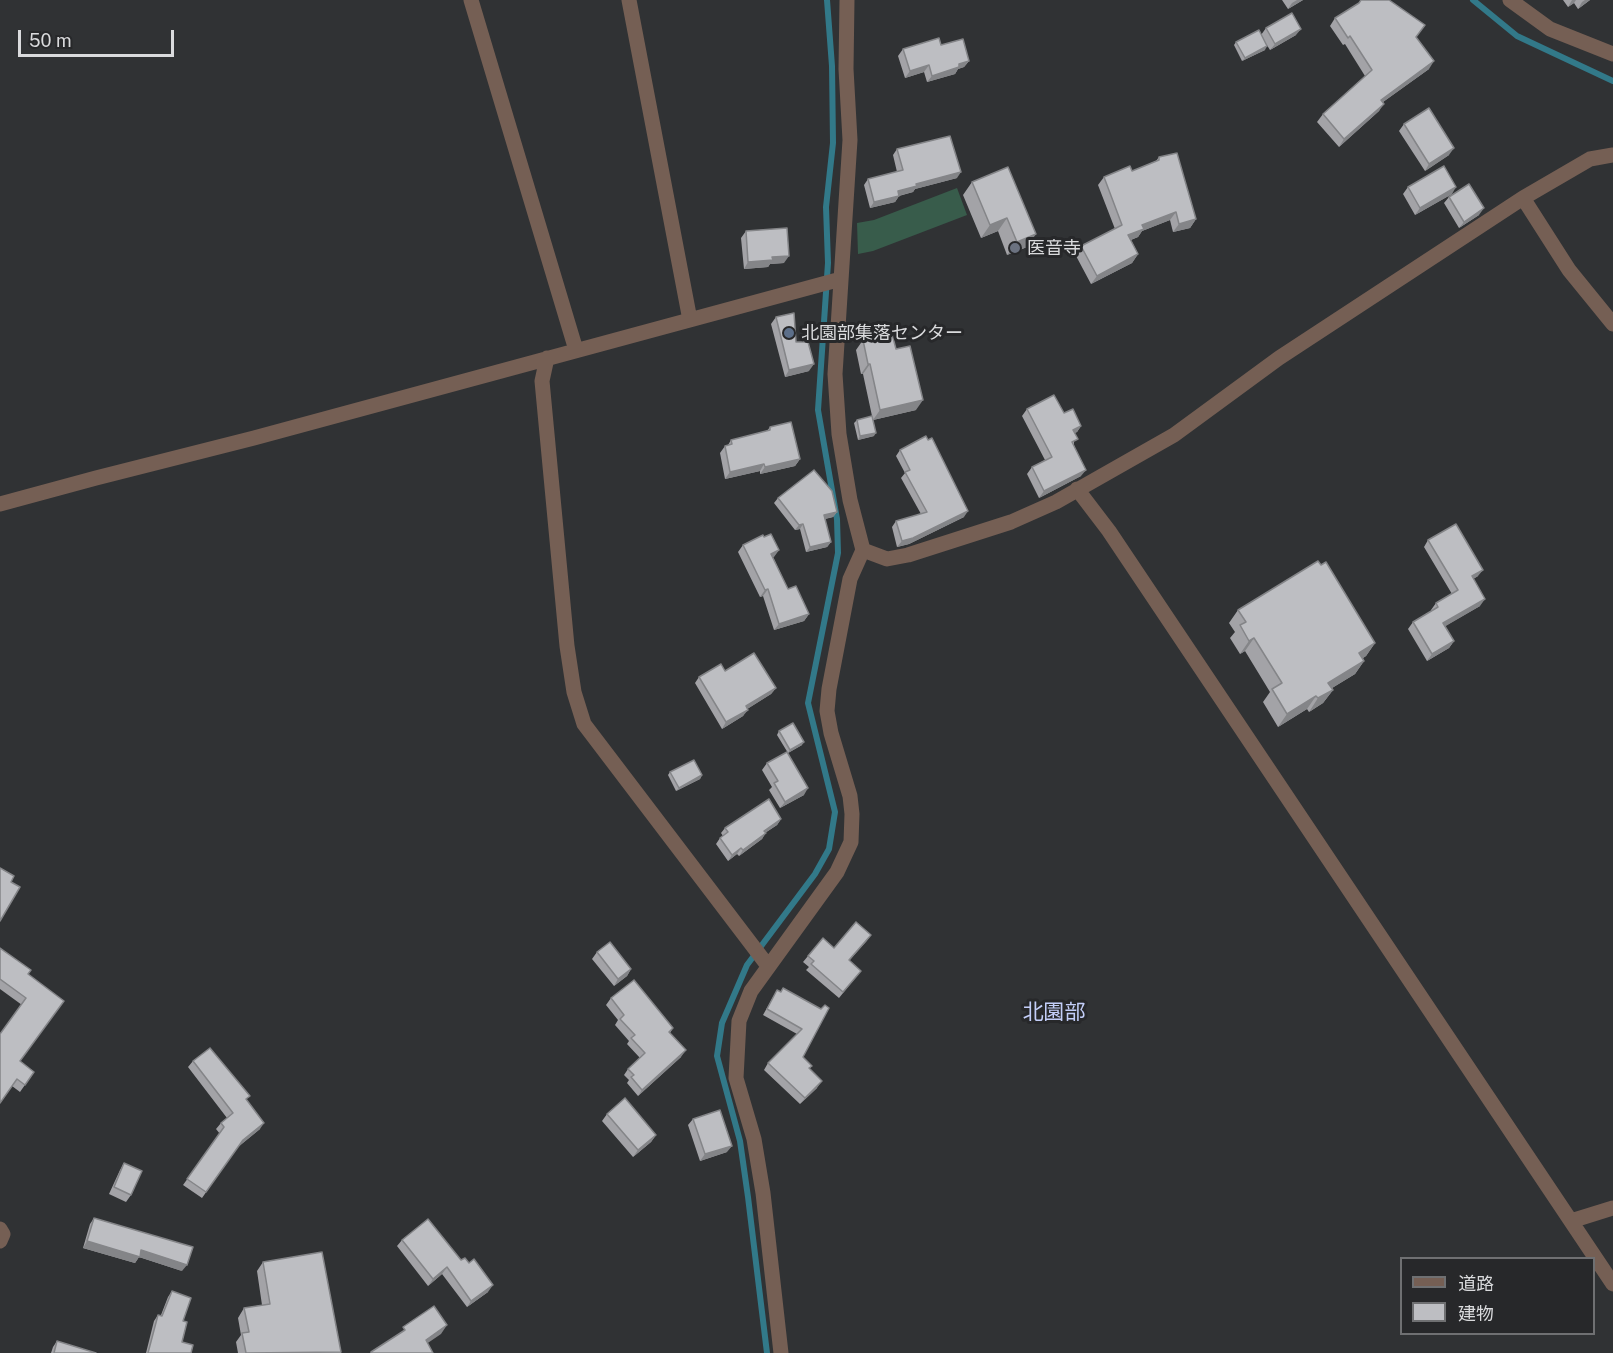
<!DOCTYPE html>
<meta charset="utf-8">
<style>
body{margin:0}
#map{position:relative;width:1613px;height:1353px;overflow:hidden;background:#303234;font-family:"Public Sans","Noto Sans JP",sans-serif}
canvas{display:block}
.legend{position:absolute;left:1400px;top:1257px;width:195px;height:78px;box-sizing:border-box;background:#27282a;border:2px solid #6f7072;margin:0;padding:8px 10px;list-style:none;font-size:18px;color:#dadbdd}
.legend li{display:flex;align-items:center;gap:12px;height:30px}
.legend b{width:30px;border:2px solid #6f7072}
.scale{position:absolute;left:18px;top:30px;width:156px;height:27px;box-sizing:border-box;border:3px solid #dadbdd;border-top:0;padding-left:8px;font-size:18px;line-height:21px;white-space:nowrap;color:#dadbdd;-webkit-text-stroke:4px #27282a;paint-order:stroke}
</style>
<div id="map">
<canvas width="1613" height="1353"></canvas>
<ul class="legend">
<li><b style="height:8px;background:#755f54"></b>道路</li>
<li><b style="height:16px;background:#bdbec2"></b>建物</li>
</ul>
<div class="scale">50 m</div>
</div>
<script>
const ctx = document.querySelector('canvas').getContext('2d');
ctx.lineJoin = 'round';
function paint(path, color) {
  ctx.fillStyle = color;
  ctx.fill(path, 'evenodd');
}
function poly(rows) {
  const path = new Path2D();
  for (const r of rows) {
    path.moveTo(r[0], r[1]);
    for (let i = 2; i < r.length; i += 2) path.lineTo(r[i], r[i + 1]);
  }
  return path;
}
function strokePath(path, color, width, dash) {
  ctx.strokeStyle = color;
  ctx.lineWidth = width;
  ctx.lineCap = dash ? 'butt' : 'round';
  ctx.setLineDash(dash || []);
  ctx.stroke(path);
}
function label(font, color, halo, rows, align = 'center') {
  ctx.font = font + ' "Public Sans","Noto Sans JP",sans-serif';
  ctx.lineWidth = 6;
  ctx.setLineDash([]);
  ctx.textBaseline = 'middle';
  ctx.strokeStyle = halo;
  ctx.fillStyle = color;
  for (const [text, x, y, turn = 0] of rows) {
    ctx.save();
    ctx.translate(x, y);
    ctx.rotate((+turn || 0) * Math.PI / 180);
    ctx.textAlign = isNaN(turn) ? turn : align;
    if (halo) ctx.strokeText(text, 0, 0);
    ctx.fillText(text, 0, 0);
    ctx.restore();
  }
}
const green = poly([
 [957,188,967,215,873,251,858,254,857,223,874,220]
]);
const stream = poly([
 [1473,0,1517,36,1613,81],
 [767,1353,748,1197,740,1141,717,1056,722,1023,747,965,815,874,829,849,835,812,808,703,838,553,837,519,818,410,828,263,826,207,833,143,832,66,827,0]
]);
const minor = poly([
 [471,0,576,350],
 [629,0,690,320],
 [1510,0,1550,29,1613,54],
 [1523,198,1569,270,1613,324],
 [547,358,542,381,567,646,574,692,584,724,768,966],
 [1077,489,1109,531,1613,1284],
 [0,504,96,478,254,438,841,279],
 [863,550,887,559,908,555,1011,522,1056,502,1174,435,1279,358,1523,198,1590,159,1613,155],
 [1571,1221,1613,1208],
 [0,1229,3,1234,0,1241],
 [781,1353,763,1193,754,1139,736,1078,739,1021,751,991,837,872,851,842,852,814,850,796,831,733,827,711,829,689,850,579,863,550,850,500,839,434,835,374,850,140,846,69,847,0]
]);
const wall = poly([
 [1282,0,1303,0,1288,9],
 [1563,0,1590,0,1578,9,1574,3,1568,7],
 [1335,18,1416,37,1429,69,1383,102,1379,111,1339,147,1317,122,1323,114,1365,76,1345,44,1343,45,1330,26],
 [1266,28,1296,35,1270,50,1263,39,1265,50,1242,61,1234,45,1236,42,1261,35],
 [941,45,969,61,964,67,958,69,955,74,927,82,924,72,905,78,898,56,903,49],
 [1404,124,1449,155,1425,171,1399,131],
 [897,149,957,178,915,189,913,192,899,196,895,202,870,208,864,185,868,179,897,172,893,155],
 [1159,157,1196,219,1190,228,1173,232,1170,220,1142,231,1138,237,1131,240,1138,254,1132,263,1091,284,1075,254,1081,246,1115,229,1098,185,1104,177,1132,171,1156,161],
 [1008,167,1027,247,1007,255,998,231,981,238,963,195,972,182],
 [1408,187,1452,194,1415,215,1403,194],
 [1449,197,1479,215,1459,228,1444,203],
 [746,231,784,263,770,264,768,267,744,269,741,238],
 [776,317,796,342,809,371,785,377,771,324],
 [863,340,896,349,916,410,873,420,874,436,858,440,854,423,857,420,872,416,863,374,861,374,856,350],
 [1027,409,1064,413,1081,426,1077,432,1074,433,1074,445,1081,476,1039,498,1027,474,1032,467,1045,460,1022,416],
 [770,427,800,459,795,466,760,474,760,471,725,479,720,453,725,446,728,445,731,440,767,431],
 [928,440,964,517,909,544,897,547,892,527,896,521,921,514,901,478,905,473,896,456,900,450],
 [778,498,837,512,833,517,825,519,831,542,827,547,806,552,800,529,795,530,774,503],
 [764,537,779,550,773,557,788,589,809,614,804,621,774,630,763,596,760,597,738,552,743,545],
 [1428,540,1478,576,1473,579,1480,606,1445,626,1454,641,1449,648,1427,661,1408,629,1413,622,1432,611,1431,610,1436,603,1452,594,1424,547],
 [1238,610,1375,643,1366,656,1363,658,1364,661,1355,674,1332,688,1333,690,1323,703,1309,712,1307,709,1278,727,1263,702,1270,692,1245,651,1240,654,1230,638,1235,632,1229,623],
 [725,671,776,688,771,694,747,709,743,716,722,729,695,683,699,677],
 [779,731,802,745,788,753,777,735],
 [767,763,804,795,780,808,769,790,772,787,762,770],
 [670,772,702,775,700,779,676,791,668,775],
 [781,819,777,825,765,833,762,839,739,856,737,854,728,861,716,844,720,838,723,836,721,833,725,828],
 [871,935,849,961,861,971,839,998,806,970,809,967,803,962,808,956],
 [0,948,28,974,20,1061,34,1072,20,1092,12,1086,22,1005,0,989],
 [597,952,631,969,627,976,614,986,592,959],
 [783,988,821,1009,803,1057,812,1066,809,1069,817,1088,800,1104,764,1070,768,1063,797,1034,763,1015,777,990,780,992],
 [611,998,673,1028,670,1033,681,1057,638,1096,627,1083,629,1080,624,1075,628,1069,640,1058,627,1044,629,1041,615,1025,618,1020,606,1005],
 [193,1061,247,1101,260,1129,238,1147,202,1198,183,1185,220,1134,216,1129,221,1123,227,1118,188,1067],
 [607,1114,656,1135,651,1142,633,1157,602,1121],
 [693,1119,727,1152,700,1161,688,1125],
 [124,1163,131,1195,126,1202,109,1194,120,1170],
 [94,1218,182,1271,139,1257,135,1263,83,1248,90,1224],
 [402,1240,461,1260,488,1292,467,1307,442,1274,428,1286,397,1246],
 [263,1262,341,1352,341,1353,238,1353,236,1342,241,1335,238,1318,244,1308,262,1305,257,1271],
 [172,1291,183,1321,182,1342,191,1353,146,1353,154,1321,158,1315,161,1315,168,1297],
 [57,1341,96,1353,51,1353,53,1347]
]);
const shadedWall = poly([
 [1297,0,1303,0,1288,9,1292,3],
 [1572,0,1576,0,1574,3,1568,7],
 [1585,0,1590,0,1578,9,1582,2],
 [1301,29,1296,35,1270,50,1275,44],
 [1267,46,1265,50,1242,61,1245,58],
 [969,61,964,67,958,69,955,74,927,82,932,76,959,64],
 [1434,61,1429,69,1376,107,1381,100],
 [929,65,924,72,905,78,910,71],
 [1384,104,1379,111,1339,147,1344,139],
 [1454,148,1449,155,1425,171,1429,164],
 [961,172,957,178,915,189,913,192,894,197,898,191,916,184],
 [1456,187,1452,194,1415,215,1420,208],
 [899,196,895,202,870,208,874,202],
 [1484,208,1479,215,1459,228,1464,222],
 [1176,212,1170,220,1142,231,1138,237,1122,243,1128,235,1142,225],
 [1007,218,998,231,981,238,990,225],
 [1196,219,1190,228,1173,232,1179,224],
 [1036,234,1027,247,1007,255,1017,242],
 [1138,254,1132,263,1091,284,1097,276],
 [789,256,784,263,770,264,768,267,744,269,748,262,772,257],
 [814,364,809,371,785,377,789,370],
 [868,364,870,364,863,374,861,374],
 [923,400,916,410,873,420,880,410],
 [1081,426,1077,432,1068,437,1073,430],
 [876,433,874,436,858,440,860,436],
 [800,459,795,466,760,474,765,467],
 [764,464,760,471,725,479,730,472],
 [1086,470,1081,476,1039,498,1044,491],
 [968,511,964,517,909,544,897,547,902,541],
 [837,512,833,517,820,520,824,515],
 [803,524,800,529,795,530,799,525],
 [831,542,827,547,806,552,810,547],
 [779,550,774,557,766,561,771,554],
 [1483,570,1478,576,1467,583,1472,576],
 [768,589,763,596,760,597,765,590],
 [1485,599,1480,606,1439,630,1443,623],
 [809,614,804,621,774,630,779,624],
 [1254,638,1245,651,1240,654,1249,641],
 [1454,641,1449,648,1427,661,1432,654],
 [1375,643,1366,656,1350,666,1359,653],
 [1364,661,1355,674,1319,696,1328,683],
 [776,688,771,694,741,713,746,706],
 [1333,690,1323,703,1309,712,1318,698],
 [1316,696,1307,709,1278,727,1287,714],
 [748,710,743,716,722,729,726,722],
 [804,742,802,745,788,753,790,750],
 [702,775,700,779,676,791,679,788],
 [808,788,804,795,780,808,785,802],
 [781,819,777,825,760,836,764,831],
 [766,833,762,839,739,856,743,850],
 [741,848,737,854,728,861,732,855],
 [871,935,866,942,844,966,849,960],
 [631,969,627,976,614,986,618,979],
 [686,1050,681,1057,638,1096,642,1090],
 [822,1081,817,1088,800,1104,805,1098],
 [264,1123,260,1129,238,1147,243,1140],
 [656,1135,651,1142,633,1157,638,1150],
 [732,1146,727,1152,700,1161,705,1154],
 [87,1241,141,1250,187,1265,182,1271,139,1257,135,1263,83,1248],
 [447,1267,442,1274,428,1286,433,1279],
 [493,1285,488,1292,467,1307,471,1301],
 [447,1325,441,1334,419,1349,426,1340]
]);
const building = poly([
 [1361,0,1389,0,1425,25,1416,37,1434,61,1381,100,1384,104,1344,139,1323,114,1372,70,1350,36,1348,38,1335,18,1359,3,1361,0],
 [1292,13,1301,29,1275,44,1266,28,1292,13],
 [1259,30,1267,46,1245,58,1236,42,1259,30],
 [939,38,941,45,963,39,969,61,959,64,959,67,932,76,929,65,910,71,903,49,939,38],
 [1429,108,1454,148,1429,164,1404,124,1429,108],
 [950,136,961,172,916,184,917,186,898,191,899,196,874,202,868,179,903,170,897,149,950,136],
 [1177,153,1196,219,1179,224,1176,212,1142,225,1144,229,1128,235,1138,254,1097,276,1081,246,1122,225,1104,177,1130,166,1132,171,1159,160,1159,157,1177,153],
 [1444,166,1456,187,1420,208,1408,187,1444,166],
 [1008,167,1036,234,1017,242,1007,218,990,225,972,182,1008,167],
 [1469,184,1484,208,1464,222,1449,197,1469,184],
 [787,228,789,256,772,257,773,260,748,262,746,231,787,228],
 [794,313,796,342,808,342,814,364,789,370,776,317,794,313],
 [892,334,896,349,910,346,923,400,880,410,870,364,868,364,863,340,892,334],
 [1054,395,1064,413,1073,409,1081,426,1073,430,1078,439,1072,442,1086,470,1044,491,1032,467,1052,457,1027,409,1054,395],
 [872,416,876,433,860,436,857,420,872,416],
 [791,422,800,459,765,467,764,464,730,472,725,446,732,444,731,440,770,430,770,427,791,422],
 [926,436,928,440,932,438,968,511,913,538,902,541,896,521,927,512,905,472,910,470,900,450,926,436],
 [814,470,832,491,837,512,824,515,831,542,810,547,803,524,799,525,778,498,814,470],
 [1456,524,1483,570,1472,576,1485,599,1443,623,1454,641,1432,654,1413,622,1438,607,1436,603,1458,590,1428,540,1456,524],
 [771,534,779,550,771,554,788,589,796,586,809,614,779,624,768,589,765,590,743,545,763,535,764,537,771,534],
 [1318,561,1321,565,1326,562,1375,643,1359,653,1364,661,1328,683,1333,690,1318,698,1316,696,1287,714,1272,689,1282,683,1254,638,1249,641,1240,625,1246,622,1238,610,1318,561],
 [754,653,776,688,746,706,748,710,726,722,699,677,721,664,725,671,754,653],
 [793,723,804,742,790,750,779,731,793,723],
 [787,752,808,788,785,802,774,783,778,781,767,763,787,752],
 [694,760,702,775,679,788,670,772,694,760],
 [769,799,781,819,764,831,766,833,743,850,741,848,732,855,720,838,728,832,725,828,769,799],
 [0,868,14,876,11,882,20,887,0,921,0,868],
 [856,922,871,935,849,960,861,971,843,992,811,964,814,961,808,956,823,938,834,948,856,922],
 [610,942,631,969,618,979,597,952,610,942],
 [0,948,31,970,28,974,64,1001,20,1061,34,1072,25,1085,17,1079,0,1103,0,1034,26,998,0,979,0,948],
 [634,980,673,1028,669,1032,686,1050,642,1090,631,1077,634,1075,628,1069,645,1053,631,1038,635,1035,620,1019,624,1015,611,998,634,980],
 [783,988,821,1009,825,1005,829,1008,803,1057,812,1066,809,1068,822,1081,805,1098,768,1063,802,1029,767,1009,777,990,781,992,783,988],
 [210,1048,250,1096,246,1099,264,1123,243,1140,206,1192,187,1179,224,1127,221,1123,233,1113,193,1061,210,1048],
 [625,1098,656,1135,638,1150,607,1114,625,1098],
 [720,1110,732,1146,705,1154,693,1119,720,1110],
 [124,1163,142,1171,131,1195,114,1187,124,1163],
 [94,1218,193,1247,187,1265,141,1250,140,1257,87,1241,94,1218],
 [428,1219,461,1260,465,1258,469,1263,474,1259,493,1285,471,1301,447,1267,433,1279,402,1240,428,1219],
 [322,1252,341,1352,246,1353,242,1333,249,1332,244,1308,270,1304,263,1262,322,1252],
 [172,1291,191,1298,183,1321,187,1322,182,1342,193,1345,191,1353,148,1353,158,1315,162,1316,172,1291],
 [434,1306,447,1325,426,1340,433,1353,371,1353,371,1352,405,1330,403,1327,434,1306],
 [57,1341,96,1353,54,1353,57,1341]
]);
const markers = [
 [1015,248,6,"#6b7280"],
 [789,333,6,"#5c6f8a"]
];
const poiNames = [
 ["医音寺",1027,248],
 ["北園部集落センター",801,333]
];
const quarterNames = [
 ["北園部",1054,1013]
];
paint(green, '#385c4b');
strokePath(stream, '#327989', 6);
strokePath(minor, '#755f54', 15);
paint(wall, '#a3a3a7');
paint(shadedWall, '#848588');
paint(building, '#bdbec2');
strokePath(building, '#848588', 1.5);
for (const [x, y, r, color] of markers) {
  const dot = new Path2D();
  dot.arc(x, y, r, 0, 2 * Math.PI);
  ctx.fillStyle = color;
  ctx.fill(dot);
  strokePath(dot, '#27282a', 2);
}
label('18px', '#dadbdd', '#27282a', poiNames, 'left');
label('21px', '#c3cef8', '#27282a', quarterNames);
</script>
